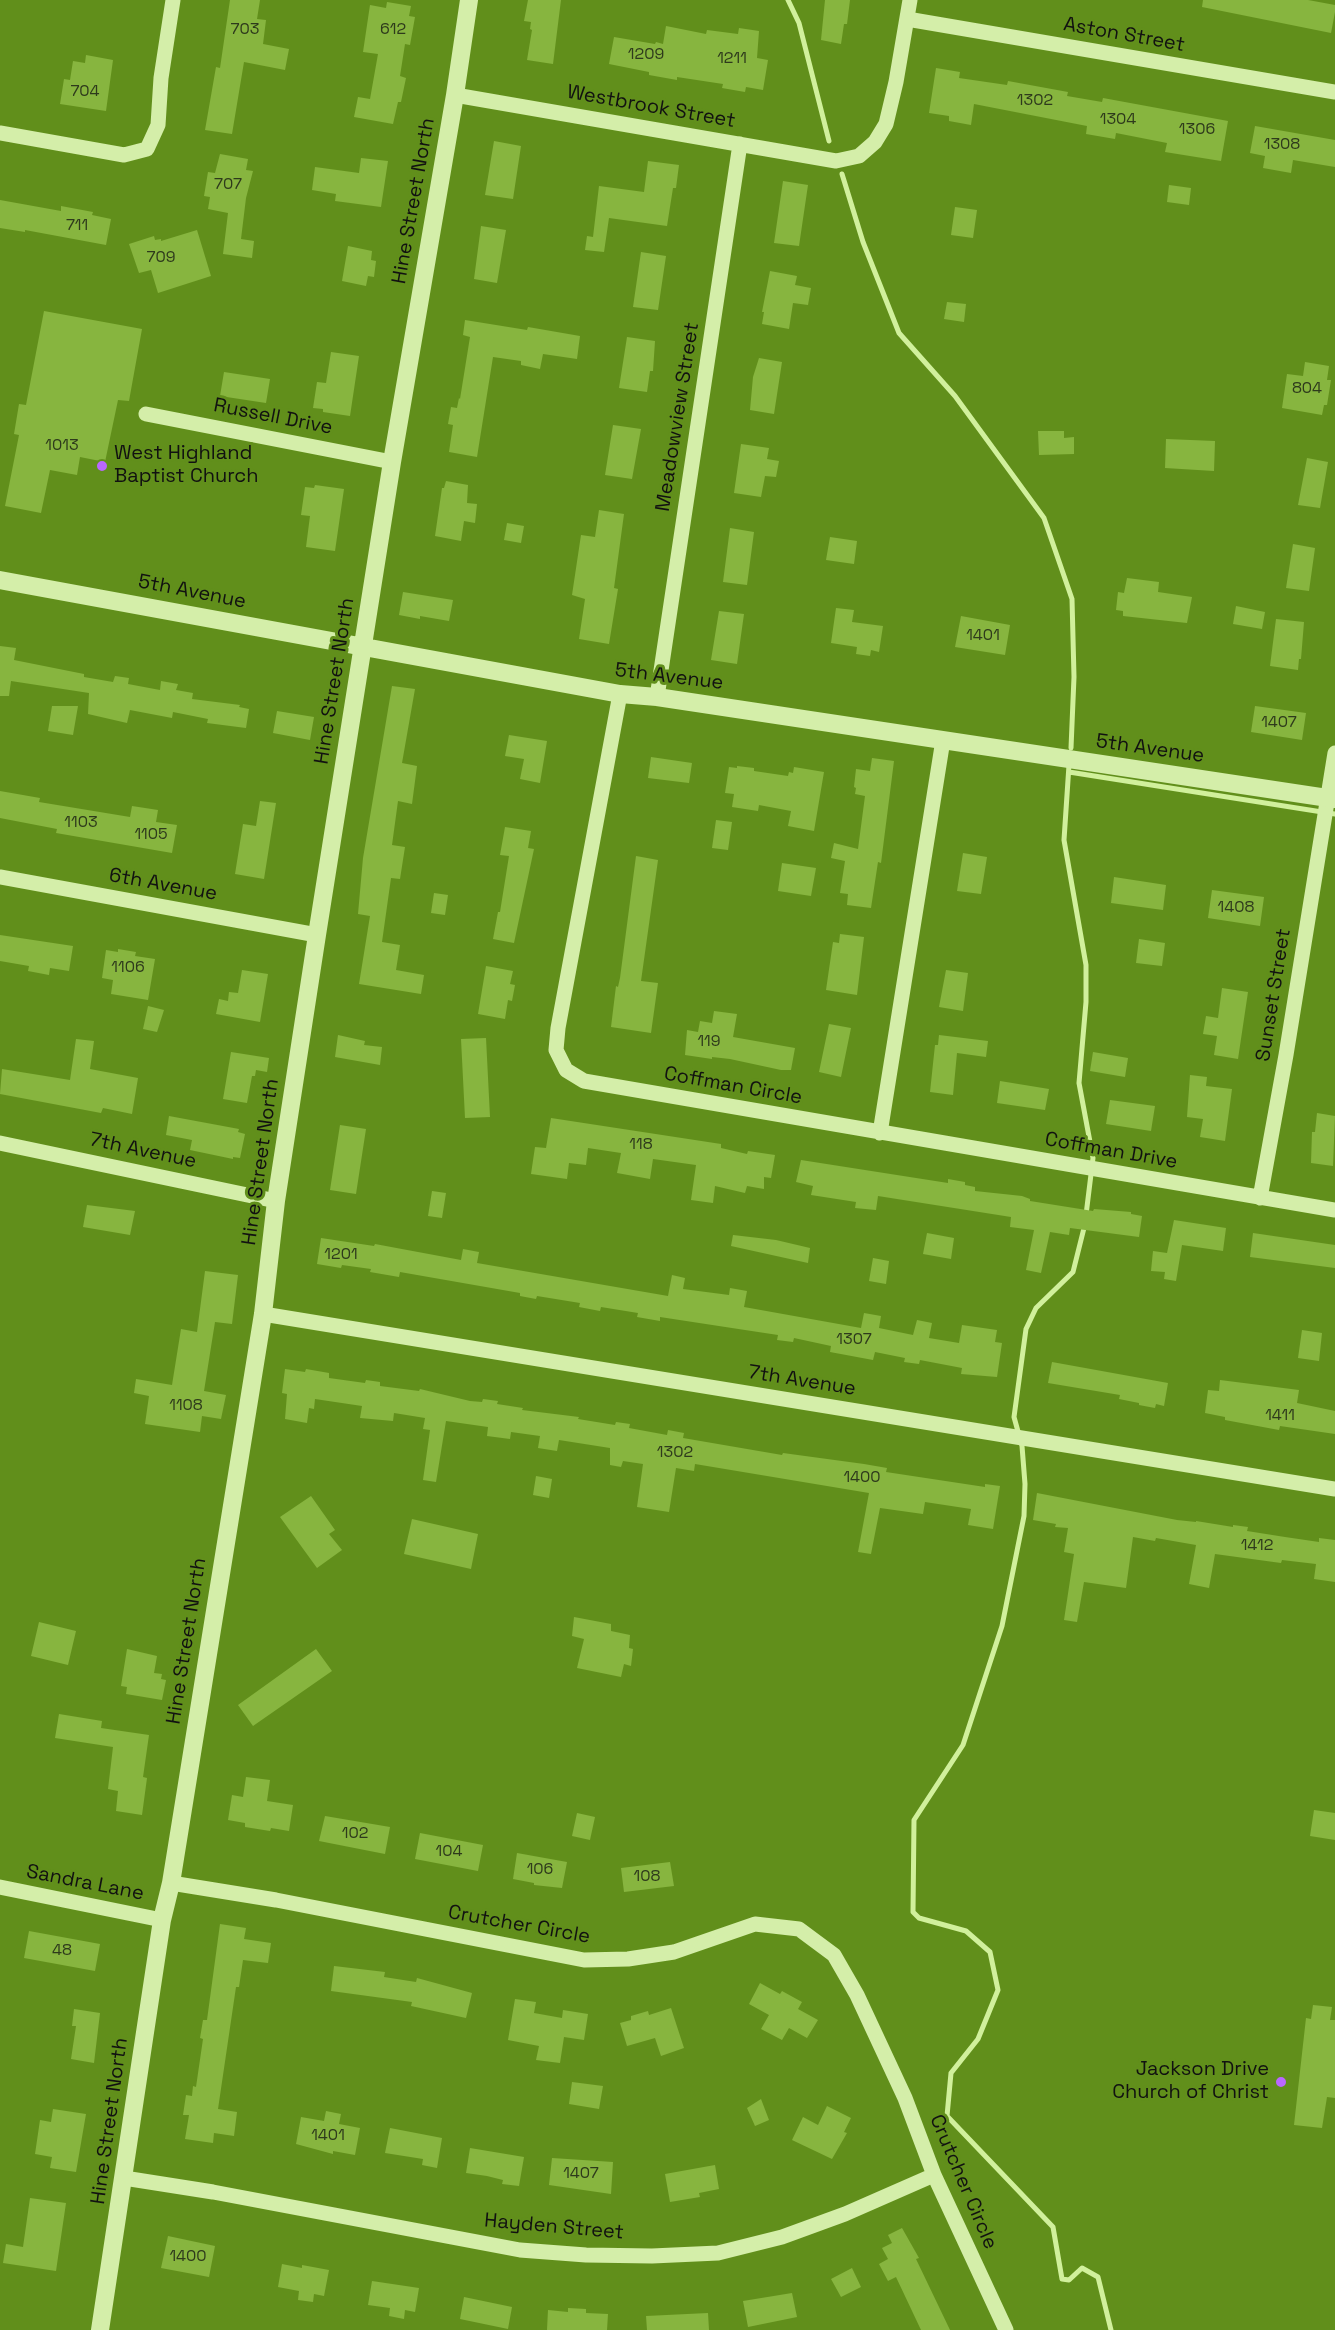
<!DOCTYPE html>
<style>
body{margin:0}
canvas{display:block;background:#618f1b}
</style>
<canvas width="1335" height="2330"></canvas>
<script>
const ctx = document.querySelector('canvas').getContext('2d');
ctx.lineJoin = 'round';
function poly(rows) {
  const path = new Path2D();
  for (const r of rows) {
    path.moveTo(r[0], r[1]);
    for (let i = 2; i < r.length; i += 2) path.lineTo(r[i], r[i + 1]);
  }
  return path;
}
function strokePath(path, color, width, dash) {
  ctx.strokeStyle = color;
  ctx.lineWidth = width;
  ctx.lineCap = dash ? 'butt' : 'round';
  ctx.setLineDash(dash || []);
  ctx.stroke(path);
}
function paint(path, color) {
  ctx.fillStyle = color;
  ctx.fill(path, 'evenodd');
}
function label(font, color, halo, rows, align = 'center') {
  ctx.font = font + ' "Space Grotesk",sans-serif';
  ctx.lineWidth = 6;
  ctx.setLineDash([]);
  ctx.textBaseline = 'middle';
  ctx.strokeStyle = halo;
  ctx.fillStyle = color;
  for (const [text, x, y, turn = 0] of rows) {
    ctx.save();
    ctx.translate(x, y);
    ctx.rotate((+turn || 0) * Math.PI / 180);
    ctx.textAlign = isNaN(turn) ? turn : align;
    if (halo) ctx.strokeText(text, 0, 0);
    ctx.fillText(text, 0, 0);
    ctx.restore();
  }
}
const stream = poly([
 [788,0,799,23,829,141],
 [842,174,863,242,899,333,955,396,1044,518,1072,599,1074,677,1071,748],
 [1069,765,1064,840,1086,965,1086,1002,1079,1083,1093,1158,1086,1215],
 [1069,772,1335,814],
 [1085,1224,1073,1272,1036,1308,1026,1329,1014,1417,1022,1446,1025,1484,1024,1516,1002,1626,963,1745,914,1820,913,1912,919,1918,966,1931,990,1952,998,1990,978,2039,951,2073,947,2116,1053,2227,1062,2279,1069,2280,1082,2268,1098,2277,1111,2330]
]);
const building = poly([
 [230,0,260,0,257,19,266,20,263,44,289,49,285,70,244,62,232,134,205,130,216,67,220,68],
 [528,0,561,0,553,64,527,60,532,30,530,29,531,22,524,21],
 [825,0,850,0,847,24,844,24,841,44,821,40],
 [1203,0,1308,0,1335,5,1335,12,1331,33,1202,7],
 [387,2,411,6,409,16,415,17,410,45,405,44,400,76,406,78,401,102,398,102,393,124,354,117,358,97,370,99,378,54,363,52,370,5,386,8],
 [666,26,706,34,707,30,738,34,739,28,759,31,757,58,768,60,763,90,746,87,745,92,722,88,723,84,677,77,677,80,649,75,649,72,609,64,614,37,655,44,656,42,663,44],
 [86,55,113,60,106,111,60,104,64,79,70,80,73,61,85,63],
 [936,68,960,72,959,78,1007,85,1008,81,1068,92,1067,96,1102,102,1103,98,1228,121,1221,161,1165,152,1167,143,1116,133,1115,139,1086,134,1087,126,974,104,971,125,949,121,949,116,929,113],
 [1255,126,1335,140,1335,167,1293,160,1291,173,1263,168,1265,156,1250,153],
 [494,141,521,146,513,199,485,195],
 [220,154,248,159,246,170,253,171,246,198,241,239,254,241,252,258,223,254,228,213,208,209,210,197,204,196,208,172,215,173],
 [361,158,388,161,381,207,335,201,336,194,312,190,315,167,359,173],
 [648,161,679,165,676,188,673,188,667,226,609,218,604,252,585,250,587,236,593,237,599,186,644,192],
 [783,181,808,185,799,246,774,243],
 [1169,185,1191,188,1189,205,1167,202],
 [0,200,61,211,61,206,93,212,92,215,111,219,106,245,25,230,25,232,0,228],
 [955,207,977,210,973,238,951,235],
 [481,226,506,230,497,283,474,279],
 [197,230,211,276,158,293,151,270,139,273,129,244,154,236,155,240,161,239,161,241],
 [348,246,372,251,371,260,376,261,374,277,368,276,366,286,342,281],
 [641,252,666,256,658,310,633,307],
 [770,271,797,276,795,285,811,288,808,305,793,303,789,329,762,324,764,312,762,312],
 [947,302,966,304,964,322,944,319],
 [44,311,142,329,129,401,118,400,105,462,80,457,77,475,50,470,41,513,5,506,19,435,14,434,19,404,26,405],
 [465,320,527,330,528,327,580,336,577,359,543,354,540,369,521,365,521,361,493,357,477,457,449,452,453,425,448,424,451,407,457,408,459,398,460,399,470,337,463,335],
 [627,337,655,341,653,371,650,371,647,392,619,388],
 [331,352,359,356,350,416,323,412,323,409,313,408,317,382,326,383],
 [759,358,782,362,774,414,750,410,753,377],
 [1305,362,1329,366,1327,380,1331,380,1327,405,1324,405,1322,415,1282,408,1287,374,1303,376],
 [224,372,270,379,266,403,220,396],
 [613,425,641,429,632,479,605,475],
 [1038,431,1064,431,1064,438,1074,437,1074,454,1039,455],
 [1166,439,1215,441,1214,471,1165,468],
 [741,444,769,448,767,459,779,461,776,477,765,476,761,497,734,493],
 [1307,458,1328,462,1320,508,1298,505],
 [446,481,468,485,467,503,477,504,475,523,464,521,461,541,435,536,442,488,444,488],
 [315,485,344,489,335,551,306,547,310,516,301,515,305,487,314,488],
 [599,510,624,514,614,588,618,589,609,644,579,639,585,599,572,595,581,535,595,537],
 [507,523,524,526,521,543,504,540],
 [730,528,754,532,747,585,723,582],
 [830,537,857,541,854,564,826,560],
 [1293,544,1315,548,1309,591,1286,588],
 [1127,578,1159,582,1158,592,1192,597,1187,623,1123,616,1123,611,1116,610,1118,592,1124,593],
 [403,592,453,600,449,621,420,616,420,619,399,615],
 [1236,606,1265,612,1262,629,1233,624],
 [836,608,854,610,852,622,883,626,879,652,871,650,870,656,856,654,857,647,831,643],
 [719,611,744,614,737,664,711,660],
 [961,616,1010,625,1005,655,955,647],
 [1276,619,1304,622,1301,659,1299,659,1298,670,1270,666],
 [0,646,16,648,14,660,84,674,84,677,113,682,115,676,129,678,128,684,160,690,161,681,178,684,176,690,193,693,192,699,240,705,239,707,249,709,246,728,207,723,208,719,173,712,172,718,130,710,127,723,88,714,89,693,11,681,9,696,0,696],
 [392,686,415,689,402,763,417,766,412,804,398,801,392,845,405,847,400,879,391,878,382,942,400,945,396,970,424,975,421,994,359,984,370,916,358,914,363,858],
 [52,706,78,706,73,735,48,731],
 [1255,706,1306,713,1302,740,1251,732],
 [277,711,314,717,310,740,273,733],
 [509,735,547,741,540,783,520,779,524,759,505,756],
 [651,757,692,763,689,783,648,778],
 [872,758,894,761,881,863,878,862,871,908,847,905,848,894,840,893,845,861,831,858,834,843,858,849,865,796,855,794,856,788,854,787,856,769,870,771],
 [737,766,754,768,754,771,788,776,789,772,793,773,794,767,824,772,814,831,788,826,791,811,759,805,758,811,732,807,734,794,725,793,729,767,737,768],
 [0,791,40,798,39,802,130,817,132,806,158,810,156,822,177,825,172,853,56,833,57,829,0,818],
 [260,801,276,803,264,879,235,874,243,824,256,826],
 [716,820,732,822,728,850,712,848],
 [505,827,531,831,528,848,534,849,514,943,493,939,498,912,500,912,509,856,500,855],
 [963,853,987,857,981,894,957,891],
 [636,856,658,860,641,981,658,983,651,1033,611,1027,616,986,618,987,620,978],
 [782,863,816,868,811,896,778,891],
 [1114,877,1166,885,1163,910,1111,903],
 [1212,890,1264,897,1260,926,1208,918],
 [434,893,448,895,445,915,431,913],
 [840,934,864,937,857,995,826,990,833,942,839,943],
 [0,935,73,946,69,971,50,968,49,975,28,971,29,966,0,961],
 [1139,939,1165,943,1162,966,1136,963],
 [118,949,136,952,135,956,155,959,148,1000,111,994,113,980,102,978,106,950,118,952],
 [486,966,513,971,510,984,515,985,512,1001,508,1000,505,1019,478,1014],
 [242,970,268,974,260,1022,216,1014,219,999,228,1001,229,992,238,993],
 [946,970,968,973,963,1011,939,1007],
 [1222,988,1248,992,1238,1059,1214,1055,1217,1036,1203,1034,1206,1016,1218,1018],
 [148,1006,164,1010,157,1032,143,1029],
 [714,1011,737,1014,733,1037,795,1048,791,1070,781,1070,730,1059,712,1057,712,1059,685,1055,687,1030,698,1032,700,1021,712,1023],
 [829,1024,851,1028,841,1077,819,1072],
 [338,1035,365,1041,364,1045,382,1047,380,1065,335,1057],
 [939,1035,988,1041,986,1057,957,1053,953,1095,930,1092,935,1045,938,1045],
 [486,1038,490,1117,465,1118,461,1039],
 [76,1039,94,1041,90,1069,138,1078,132,1114,103,1108,101,1113,0,1094,2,1069,70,1080],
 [231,1052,269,1058,267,1072,256,1070,255,1076,252,1076,247,1103,223,1099],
 [1093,1052,1128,1058,1125,1077,1090,1071],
 [1190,1075,1207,1077,1206,1086,1232,1089,1225,1141,1200,1137,1203,1119,1187,1117],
 [1000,1081,1049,1089,1045,1110,997,1103],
 [1110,1100,1155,1106,1151,1131,1106,1124],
 [1317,1113,1335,1116,1333,1166,1311,1163,1312,1132,1315,1132],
 [169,1116,239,1129,238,1132,245,1134,240,1158,233,1157,233,1159,190,1150,192,1140,166,1135],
 [551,1118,721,1144,721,1148,747,1154,748,1151,775,1155,771,1178,764,1177,764,1189,747,1186,745,1193,715,1186,713,1203,691,1200,696,1165,653,1159,650,1179,617,1173,621,1153,588,1148,586,1165,569,1163,567,1179,531,1174,535,1147,546,1148],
 [340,1125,366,1129,356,1194,330,1190],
 [801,1160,948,1183,948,1179,965,1182,965,1185,975,1187,975,1191,1022,1196,1030,1199,1030,1201,1093,1211,1094,1209,1131,1212,1131,1214,1142,1216,1139,1237,1070,1228,1069,1235,1050,1232,1041,1273,1026,1270,1034,1230,1010,1227,1011,1217,878,1196,876,1210,855,1208,856,1202,811,1195,813,1186,796,1182],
 [432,1191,446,1193,442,1218,428,1216],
 [87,1205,135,1211,130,1235,83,1227],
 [1174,1220,1226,1228,1223,1251,1182,1245,1176,1281,1164,1279,1165,1272,1151,1271,1153,1251,1167,1253],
 [927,1233,954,1238,951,1259,923,1254],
 [1253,1233,1335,1245,1335,1268,1250,1257],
 [733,1235,776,1240,810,1248,808,1263,731,1246],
 [321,1238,374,1246,375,1244,461,1260,463,1249,479,1252,477,1263,668,1296,672,1275,685,1278,683,1289,729,1295,730,1288,747,1291,744,1307,861,1328,864,1313,881,1316,879,1328,913,1335,917,1320,932,1323,929,1338,959,1343,962,1325,997,1330,995,1342,1002,1343,997,1377,961,1374,962,1368,920,1360,919,1364,904,1362,905,1358,875,1352,873,1360,830,1352,831,1346,794,1338,793,1342,777,1340,778,1335,745,1330,660,1317,660,1321,637,1317,638,1313,601,1307,600,1311,579,1307,580,1303,537,1296,536,1299,520,1296,520,1293,400,1272,399,1277,370,1272,371,1269,342,1265,341,1268,317,1264],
 [873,1258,889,1261,886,1284,869,1281],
 [205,1271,238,1275,232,1324,215,1322,204,1391,226,1395,221,1419,202,1416,200,1432,145,1424,149,1396,134,1393,136,1379,172,1385,181,1329,197,1332],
 [1302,1330,1322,1333,1319,1361,1298,1358],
 [1052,1362,1168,1383,1164,1406,1156,1404,1155,1408,1139,1405,1139,1403,1119,1399,1120,1395,1048,1383],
 [285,1369,305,1372,306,1369,329,1373,329,1378,365,1383,366,1380,380,1382,380,1386,419,1391,420,1389,470,1401,482,1402,483,1399,498,1401,497,1404,523,1408,522,1410,579,1417,578,1419,615,1425,616,1422,630,1424,629,1428,667,1435,668,1430,684,1433,683,1438,782,1455,783,1453,864,1464,887,1468,886,1472,985,1487,985,1484,1000,1486,993,1529,968,1525,971,1509,925,1502,923,1514,880,1508,871,1554,858,1552,869,1493,695,1464,694,1471,676,1468,669,1512,637,1507,643,1464,623,1461,621,1467,610,1465,610,1448,559,1440,557,1451,538,1448,540,1436,511,1432,510,1439,487,1436,488,1427,446,1421,436,1482,423,1480,430,1430,423,1429,425,1418,394,1413,393,1421,360,1418,362,1406,315,1399,314,1409,309,1408,307,1423,285,1419,287,1394,282,1393],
 [1220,1380,1299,1390,1297,1403,1335,1411,1335,1434,1280,1426,1279,1430,1225,1420,1225,1417,1205,1413,1208,1390,1219,1391],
 [536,1476,552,1479,549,1498,533,1495],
 [1037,1493,1177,1520,1196,1522,1196,1521,1233,1527,1233,1525,1248,1527,1247,1531,1285,1537,1319,1542,1319,1538,1335,1540,1335,1582,1314,1579,1316,1564,1282,1560,1281,1563,1215,1554,1209,1588,1189,1584,1196,1545,1156,1538,1155,1541,1133,1537,1126,1588,1084,1582,1077,1622,1064,1620,1074,1554,1064,1552,1068,1528,1055,1527,1056,1524,1033,1520],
 [311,1496,335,1530,329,1534,342,1550,317,1568,280,1517],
 [412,1519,478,1534,471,1569,404,1554],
 [574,1617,611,1624,611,1631,630,1635,629,1648,633,1649,631,1666,624,1664,621,1677,577,1668,584,1639,572,1636],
 [39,1622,76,1631,68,1665,31,1656],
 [127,1649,157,1656,154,1673,162,1674,161,1679,166,1680,162,1700,126,1694,127,1687,121,1686],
 [316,1649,332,1671,253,1726,238,1705],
 [59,1714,102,1721,101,1728,149,1735,143,1777,147,1778,142,1815,116,1811,118,1791,108,1789,113,1747,55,1738],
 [246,1777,270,1780,267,1801,293,1805,289,1831,271,1828,270,1831,245,1827,245,1823,228,1820,232,1795,243,1797],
 [1314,1810,1335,1813,1335,1840,1310,1836],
 [577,1813,595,1817,590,1840,572,1836],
 [325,1816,390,1827,385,1854,319,1841],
 [420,1833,483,1845,478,1871,415,1859],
 [517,1853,567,1862,562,1888,534,1885,534,1883,513,1879],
 [670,1862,674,1886,624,1892,621,1868],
 [220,1924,246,1928,244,1939,271,1943,268,1963,243,1960,239,1987,236,1987,218,2109,237,2112,234,2136,214,2133,213,2143,185,2139,189,2115,183,2115,186,2095,192,2096,193,2086,196,2087,203,2039,200,2038,203,2020,207,2020],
 [29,1931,100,1944,95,1971,24,1958],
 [334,1966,385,1972,384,1977,416,1982,417,1978,472,1993,466,2018,411,2006,412,2002,331,1991],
 [760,1983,780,1994,782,1991,802,2002,798,2009,818,2020,807,2038,789,2028,782,2040,761,2029,769,2015,749,2004],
 [515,1999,536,2002,534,2013,562,2018,563,2010,588,2014,584,2040,564,2037,560,2063,536,2060,539,2046,508,2040],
 [1313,2005,1332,2007,1330,2020,1335,2020,1335,2098,1327,2097,1322,2128,1294,2125,1306,2018,1311,2019],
 [671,2008,684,2048,661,2056,655,2038,627,2046,620,2023,631,2020,631,2016,648,2011,649,2015],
 [74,2009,100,2013,94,2063,71,2059,76,2026,72,2026],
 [572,2082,603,2086,599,2109,569,2104],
 [761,2099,769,2120,755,2126,747,2108],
 [827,2106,851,2118,844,2132,847,2133,832,2159,792,2140,803,2117,818,2125],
 [53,2109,86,2114,76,2172,50,2168,52,2157,35,2154,40,2120,51,2122],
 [326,2111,341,2114,339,2124,360,2128,355,2155,333,2151,333,2154,296,2144,301,2117,324,2121],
 [390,2128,442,2138,437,2168,422,2165,423,2159,385,2153],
 [470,2148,524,2157,519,2186,502,2184,503,2180,487,2176,466,2173],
 [552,2158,613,2162,611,2194,549,2185],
 [715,2165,719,2189,699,2193,700,2197,670,2202,665,2174],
 [30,2198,66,2203,56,2271,3,2263,6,2244,23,2247],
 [902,2228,919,2258,916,2259,950,2330,921,2330,896,2277,888,2281,879,2264,888,2259,882,2248,892,2243,888,2235],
 [168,2236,215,2246,209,2277,161,2268],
 [282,2264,302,2268,302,2265,329,2270,324,2296,314,2294,313,2302,298,2300,299,2291,278,2287],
 [852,2268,861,2287,841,2297,831,2279],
 [372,2281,419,2288,415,2312,405,2310,404,2319,389,2316,390,2308,368,2305],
 [792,2293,797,2317,748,2327,743,2301],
 [464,2297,512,2307,508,2329,460,2319],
 [568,2308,586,2309,586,2313,608,2314,607,2330,547,2330,548,2310,568,2312],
 [708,2313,709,2330,647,2330,646,2316]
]);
const minor = poly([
 [907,19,1335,92],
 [455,95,836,161,859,156,875,142,886,124,896,82,910,0],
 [0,133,124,155,147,149,158,125,161,78,173,0],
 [146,414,392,462],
 [620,694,558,1028,556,1050,566,1070,584,1081,1335,1210],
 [657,697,740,144],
 [0,877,317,935],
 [880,1133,943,740],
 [0,1143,276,1201],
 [1260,1198,1286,1055,1335,753],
 [263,1314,1335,1489],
 [171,1883,276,1900,584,1960,628,1959,674,1952,755,1924,799,1929,834,1955,857,1995,905,2098,934,2175,1006,2330],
 [0,1887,162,1920],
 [124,2178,213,2192,520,2250,586,2255,652,2256,718,2253,782,2237,845,2214,934,2175]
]);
const tertiary = poly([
 [0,580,620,694,657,697,1335,799],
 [100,2330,162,1920,171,1883,263,1314,276,1201,317,935,392,462,455,95,469,0]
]);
const markers = [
 [102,466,6,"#ba67ff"],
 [1281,2082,6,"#ba67ff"]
];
const numberNames = [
 ["703",245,30],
 ["612",393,30],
 ["1209",646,55],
 ["1211",732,59],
 ["704",85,92],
 ["1302",1035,101],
 ["1304",1118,120],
 ["1306",1197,130],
 ["1308",1282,145],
 ["707",228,185],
 ["711",77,226],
 ["709",161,258],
 ["804",1307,389],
 ["1013",62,446],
 ["1401",983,636],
 ["1407",1279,723],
 ["1103",81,823],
 ["1105",151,835],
 ["1408",1236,908],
 ["1106",128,968],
 ["119",709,1042],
 ["118",641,1145],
 ["1201",341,1255],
 ["1307",854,1340],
 ["1108",186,1406],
 ["1411",1280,1416],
 ["1302",675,1453],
 ["1400",862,1478],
 ["1412",1257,1546],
 ["102",355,1834],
 ["104",449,1852],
 ["106",540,1870],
 ["108",647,1877],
 ["48",62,1951],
 ["1401",328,2136],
 ["1407",581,2174],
 ["1400",188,2257]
];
const streetNames = [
 ["Aston Street",1124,35,10],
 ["Westbrook Street",651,107,10],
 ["Hine Street North",414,201,-80],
 ["Russell Drive",273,417,11],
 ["Meadowview Street",678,417,-81],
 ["5th Avenue",192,592,11],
 ["5th Avenue",669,677,7],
 ["Hine Street North",335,681,-81],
 ["5th Avenue",1150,749,8],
 ["6th Avenue",163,885,10],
 ["Sunset Street",1274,995,-81],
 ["Coffman Circle",733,1086,10],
 ["7th Avenue",143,1151,12],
 ["Coffman Drive",1111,1151,10],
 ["Hine Street North",261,1162,-82],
 ["7th Avenue",802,1381,9],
 ["Hine Street North",187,1641,-81],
 ["Sandra Lane",85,1883,11],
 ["Crutcher Circle",519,1925,10],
 ["Hine Street North",110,2121,-82],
 ["Crutcher Circle",963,2182,67],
 ["Hayden Street",554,2227,5]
];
const poiNames = [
 ["West Highland",114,454],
 ["Baptist Church",114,477],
 ["Jackson Drive",1269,2070,"right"],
 ["Church of Christ",1269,2093,"right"]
];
strokePath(stream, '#d1f09c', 5);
paint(building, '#87b53f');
strokePath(minor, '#d4eea9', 15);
strokePath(tertiary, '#d4eea9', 18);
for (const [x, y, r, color] of markers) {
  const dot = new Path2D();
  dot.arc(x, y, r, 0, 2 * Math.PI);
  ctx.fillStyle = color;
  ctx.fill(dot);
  strokePath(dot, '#618f1b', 2);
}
label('16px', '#2e3a1c', null, numberNames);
label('20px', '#111', '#618f1b', streetNames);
label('20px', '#111', '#618f1b', poiNames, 'left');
</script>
